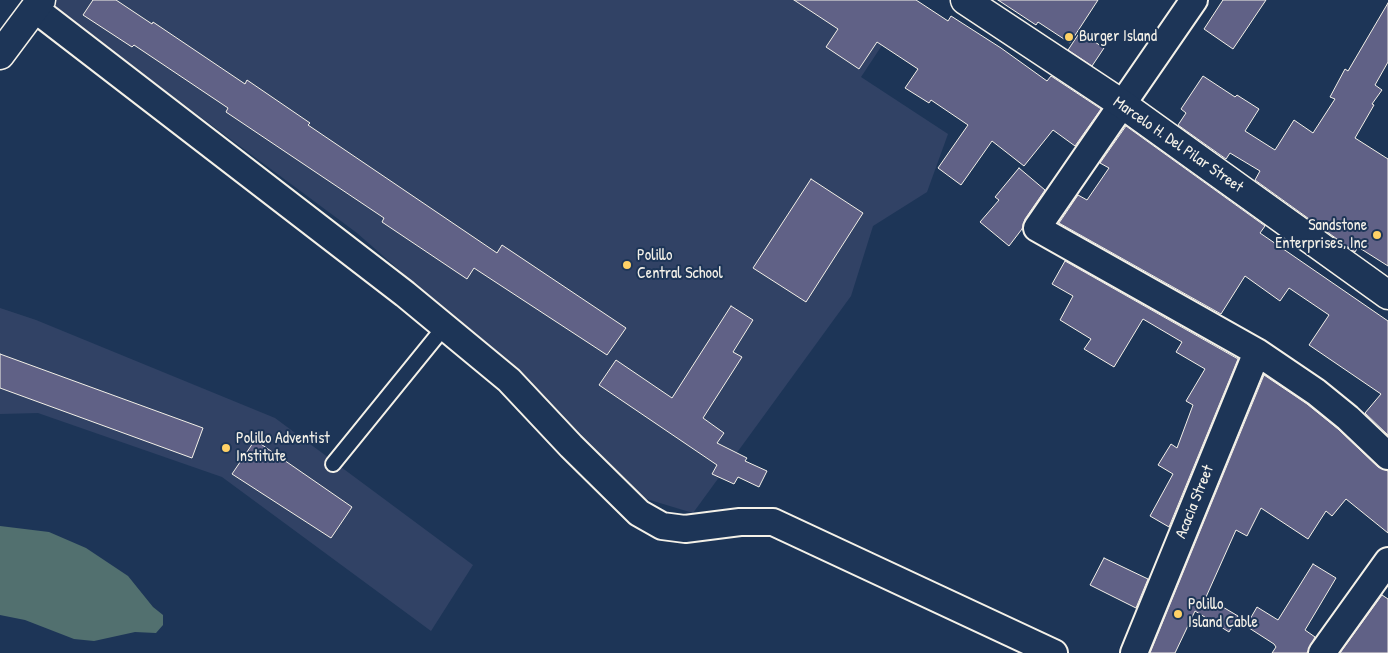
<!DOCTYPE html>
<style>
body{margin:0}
canvas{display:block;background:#1d3557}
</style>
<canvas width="1388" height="653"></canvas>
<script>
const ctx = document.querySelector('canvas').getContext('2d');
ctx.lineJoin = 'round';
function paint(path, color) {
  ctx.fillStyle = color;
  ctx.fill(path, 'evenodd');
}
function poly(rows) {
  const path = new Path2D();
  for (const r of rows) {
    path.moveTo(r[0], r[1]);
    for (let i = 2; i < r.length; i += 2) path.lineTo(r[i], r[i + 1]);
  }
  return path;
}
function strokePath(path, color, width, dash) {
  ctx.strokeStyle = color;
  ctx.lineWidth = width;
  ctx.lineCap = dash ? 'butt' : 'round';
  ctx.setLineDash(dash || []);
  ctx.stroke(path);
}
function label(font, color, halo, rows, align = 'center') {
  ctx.font = font + ' "Patrick Hand",sans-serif';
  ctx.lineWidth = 4;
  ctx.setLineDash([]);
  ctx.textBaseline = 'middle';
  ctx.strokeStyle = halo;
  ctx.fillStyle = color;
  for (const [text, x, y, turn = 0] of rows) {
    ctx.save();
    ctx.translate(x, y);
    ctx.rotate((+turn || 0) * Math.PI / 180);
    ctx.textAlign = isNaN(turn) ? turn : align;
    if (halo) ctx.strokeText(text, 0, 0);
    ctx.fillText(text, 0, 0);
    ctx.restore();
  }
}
const built = poly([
 [55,0,912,0,861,77,948,134,927,192,873,226,851,296,693,513,630,494,521,377,357,233,51,6],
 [0,308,36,320,275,418,473,565,431,631,222,477,38,413,0,414]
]);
const green = poly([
 [0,526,49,532,86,548,128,576,153,607,163,615,163,625,156,633,135,632,94,641,74,639,25,620,0,615]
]);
const building = poly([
 [93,0,116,0,152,24,153,22,245,84,247,80,310,123,308,125,497,253,502,245,626,328,607,355,474,268,467,279,382,222,384,218,226,112,228,108,134,45,132,47,83,15,93,0],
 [794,0,916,0,948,21,951,16,1001,48,1047,81,1051,76,1101,109,1075,146,1053,130,1024,166,992,141,961,185,938,168,968,125,931,100,929,103,905,88,918,69,877,42,859,69,826,47,838,29,794,0],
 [998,0,1098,0,1070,43,1038,22,1036,25,998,0],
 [1223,0,1266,0,1233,49,1204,29,1223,0],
 [1388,3,1388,62,1375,85,1382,90,1372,104,1374,105,1355,138,1388,159,1388,266,1358,247,1355,252,1255,180,1260,171,1230,153,1226,159,1178,125,1186,113,1181,109,1203,76,1235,97,1237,95,1259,109,1245,131,1275,150,1294,120,1313,133,1335,99,1330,97,1345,69,1348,71,1388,3],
 [1080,32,1104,48,1092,66,1068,50,1080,32],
 [1126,126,1265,226,1260,233,1388,321,1388,435,1365,413,1381,394,1309,345,1329,315,1289,288,1280,301,1245,276,1221,314,1059,223,1078,195,1087,200,1109,168,1100,163,1126,126],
 [1019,168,1045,190,1025,219,1022,229,1009,246,980,222,999,200,995,197,1019,168],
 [811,179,863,213,806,302,753,268,811,179],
 [1065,261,1238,359,1169,527,1150,516,1173,474,1158,465,1171,444,1177,448,1193,405,1186,401,1205,369,1176,352,1182,342,1143,319,1114,367,1084,349,1091,339,1060,320,1073,296,1052,284,1065,261],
 [731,306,753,320,733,352,742,357,703,418,724,433,717,443,747,458,745,461,767,471,759,487,738,477,734,484,712,474,717,465,599,385,616,360,672,398,731,306],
 [0,354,203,428,192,458,0,388,0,354],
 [1264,375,1307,404,1338,429,1378,467,1388,471,1388,533,1346,499,1332,516,1326,511,1308,539,1261,508,1247,536,1236,530,1206,597,1238,616,1229,632,1195,611,1175,653,1150,653,1264,375],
 [255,440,352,507,331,538,232,474,255,440],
 [1104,558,1148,579,1136,608,1090,585,1104,558],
 [1313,564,1336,578,1305,630,1315,637,1307,653,1272,653,1276,647,1274,644,1246,626,1257,607,1278,620,1313,564],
 [1382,595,1388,599,1388,653,1340,653,1382,595]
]);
const lane = poly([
 [333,464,445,326]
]);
const street = poly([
 [1194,0,1037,228,1257,352,1316,392,1348,418,1388,456],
 [35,9,405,294,509,380,571,446,639,513,662,526,685,529,740,522,773,522,1054,653],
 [1134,653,1257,352],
 [1322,653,1388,561]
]);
const secondary = poly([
 [965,0,1122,104,1388,295],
 [0,55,41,0]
]);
const markers = [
 [1069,37,5,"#ffd166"],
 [1377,235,5,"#ffd166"],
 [627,265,5,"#ffd166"],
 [226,448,5,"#ffd166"],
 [1178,614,5,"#ffd166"]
];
const poiNames = [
 ["Burger Island",1079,37],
 ["Sandstone",1367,226,"right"],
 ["Enterprises, Inc",1367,244,"right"],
 ["Polillo",637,256],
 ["Central School",637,274],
 ["Polillo Adventist",236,439],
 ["Institute",236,457],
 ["Polillo",1188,605],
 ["Island Cable",1188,623]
];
const streetNames = [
 ["Marcelo H. Del Pilar Street",1178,145,35],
 ["Acacia Street",1195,502,-68]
];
paint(built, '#314265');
paint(green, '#52706f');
paint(building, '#606186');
strokePath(building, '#f4f1e8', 1);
strokePath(lane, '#f4f1e8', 18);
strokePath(street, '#f4f1e8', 30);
strokePath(secondary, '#f4f1e8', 31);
strokePath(lane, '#1d3557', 14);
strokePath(street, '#1d3557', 26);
strokePath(secondary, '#1d3557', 28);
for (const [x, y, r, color] of markers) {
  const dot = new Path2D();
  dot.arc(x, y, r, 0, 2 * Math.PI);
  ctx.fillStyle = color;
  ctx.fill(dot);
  strokePath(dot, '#1d3557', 2);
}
label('16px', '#f4f1e8', '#1d3557', poiNames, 'left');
label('16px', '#f4f1e8', '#1d3557', streetNames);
</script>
